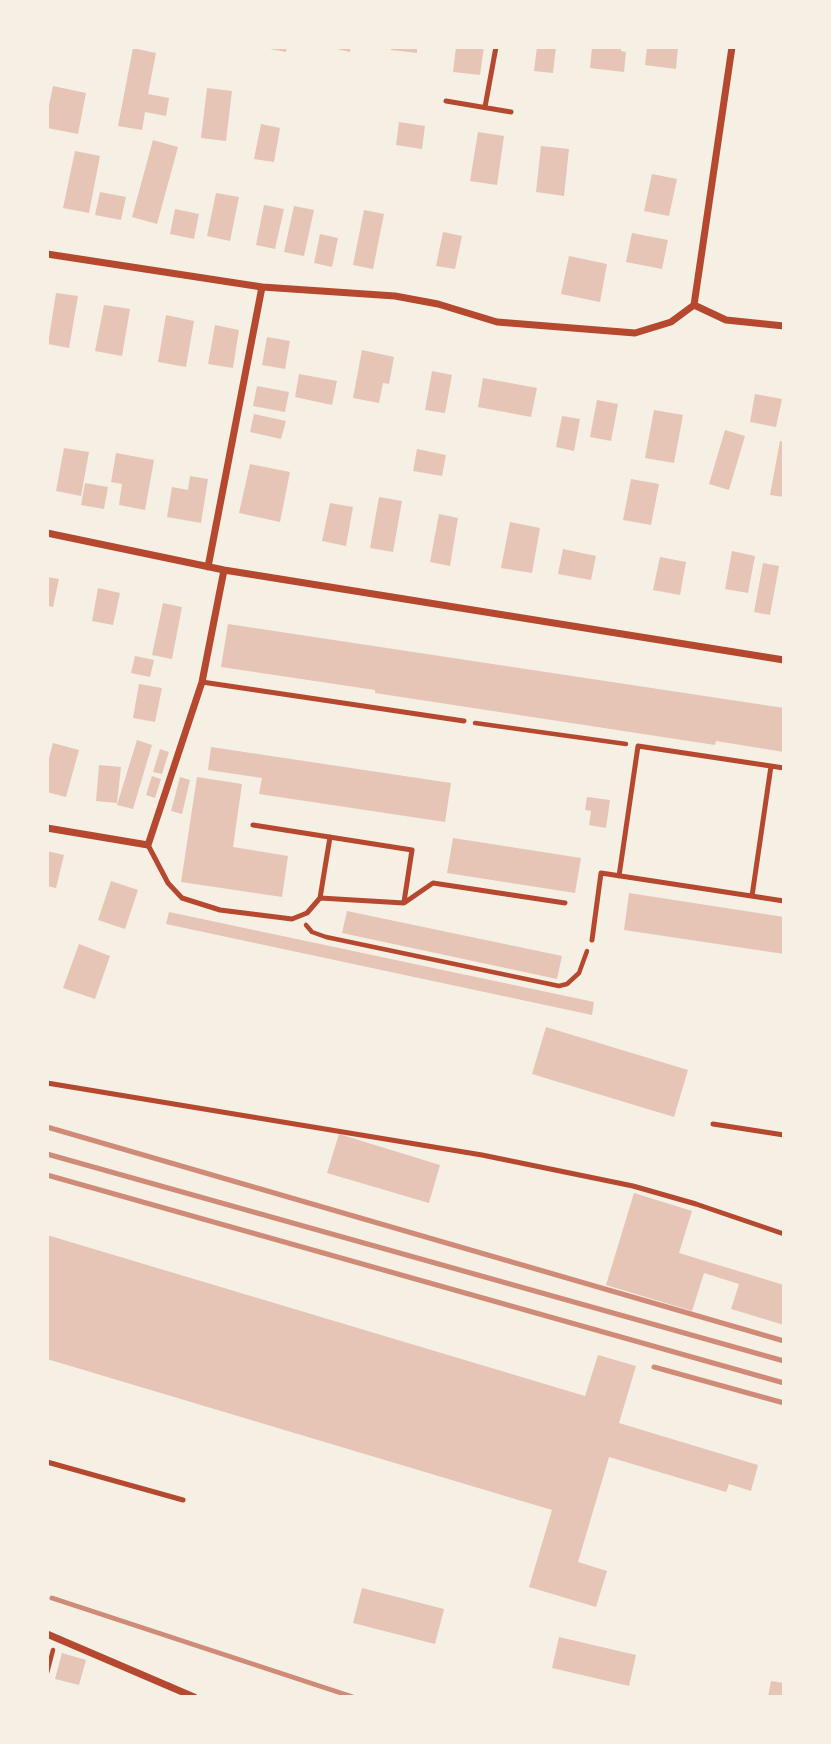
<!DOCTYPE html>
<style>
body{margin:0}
#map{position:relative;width:831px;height:1744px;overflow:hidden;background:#f6efe4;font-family:Inter,sans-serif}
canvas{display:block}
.frame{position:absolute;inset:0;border:49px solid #f6efe4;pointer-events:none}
</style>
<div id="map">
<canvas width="831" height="1744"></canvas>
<div class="frame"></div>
</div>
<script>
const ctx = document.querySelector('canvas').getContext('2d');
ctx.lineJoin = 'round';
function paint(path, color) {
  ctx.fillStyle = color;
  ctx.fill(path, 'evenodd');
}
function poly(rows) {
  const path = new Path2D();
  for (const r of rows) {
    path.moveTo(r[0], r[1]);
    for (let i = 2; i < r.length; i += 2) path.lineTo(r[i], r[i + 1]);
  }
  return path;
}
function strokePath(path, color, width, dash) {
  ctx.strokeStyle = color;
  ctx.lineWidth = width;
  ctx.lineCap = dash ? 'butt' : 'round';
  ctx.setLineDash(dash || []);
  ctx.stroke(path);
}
const building = poly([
 [259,47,287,47,286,52],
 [328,47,351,47,350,52],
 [391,47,417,47,417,53,391,50],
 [456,47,484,47,480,75,453,72],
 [537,47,556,47,553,73,534,71],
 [592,47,621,47,621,51,626,52,624,72,590,68],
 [647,47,678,47,676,69,645,65],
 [133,48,156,53,148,94,169,98,166,116,145,112,142,130,118,126],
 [53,86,86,93,78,134,47,128,47,115],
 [207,88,232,91,226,141,201,138],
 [399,122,425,126,422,149,396,145],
 [261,124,280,128,274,162,254,159],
 [478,132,504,136,497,185,470,181],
 [153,140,178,147,157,224,132,217],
 [541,146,569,149,564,196,536,192],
 [75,151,100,156,89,213,63,208],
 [652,174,677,179,669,216,644,211],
 [100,192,126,197,121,220,95,215],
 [216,193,239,197,230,241,207,236],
 [264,205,284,209,275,249,256,245],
 [294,206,314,210,304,256,284,252],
 [175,209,199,214,194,239,170,234],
 [364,210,384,214,373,269,353,265],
 [443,232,462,236,455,269,436,266],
 [632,233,668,240,662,269,626,262],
 [320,234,338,238,332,267,314,263],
 [569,256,607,264,600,302,561,294],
 [56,293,78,296,69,348,48,344],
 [104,305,130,309,122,356,95,351],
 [166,315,194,321,186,367,158,362],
 [215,325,239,330,233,368,208,364],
 [267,337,290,341,285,369,262,365],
 [362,350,394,357,389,384,383,383,379,403,353,398],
 [432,371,452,375,445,413,425,410],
 [299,374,337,381,332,405,295,397],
 [483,378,537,388,531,417,478,407],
 [257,386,289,392,285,412,253,406],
 [755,394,782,399,776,427,750,422],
 [597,400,618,404,611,441,590,437],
 [654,410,683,415,674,463,645,458],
 [254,414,286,421,281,439,250,432],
 [562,416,580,419,574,451,556,447],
 [725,430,745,436,729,490,709,484],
 [780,441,784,442,784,497,770,495],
 [64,448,89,452,81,496,56,491],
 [417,449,446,455,442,476,413,471],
 [116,453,154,460,145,510,119,505,122,484,111,482],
 [250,464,290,472,280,522,239,513],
 [190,476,208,479,201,523,167,517,172,487,188,490],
 [631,479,659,484,651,525,623,520],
 [85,483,108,487,104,509,81,505],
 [379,497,402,501,393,552,370,548],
 [330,503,353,507,346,546,322,541],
 [439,514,458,518,450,566,430,562],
 [510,522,540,528,532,573,501,568],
 [563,549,596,556,591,580,558,574],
 [732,551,755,556,748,593,725,589],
 [660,557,686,562,680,595,653,590],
 [763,563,779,566,770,615,754,612],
 [47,577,59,579,53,607,47,606],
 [98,588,120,593,113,625,92,621],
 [163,603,182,607,172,659,152,655],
 [228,624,784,708,784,752,716,741,715,745,617,730,375,693,375,690,221,667],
 [135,656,154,660,150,677,131,673],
 [139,684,162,688,155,722,133,718],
 [137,740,152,745,133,809,117,805],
 [53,743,79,750,66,797,47,792,47,766],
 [211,747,451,783,445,822,259,794,262,778,208,770],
 [160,749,169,752,162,774,153,772],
 [99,765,121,767,117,803,96,801],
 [152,776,161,779,155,798,146,795],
 [180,777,190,780,182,814,171,811],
 [197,777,242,784,233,847,288,856,282,897,181,882],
 [587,797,610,800,606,828,589,825,591,811,585,810],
 [453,838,581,858,575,893,447,873],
 [47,851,64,855,56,888,47,886],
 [111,881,138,890,125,929,98,920],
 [629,893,784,917,784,954,624,930],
 [347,911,562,956,557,979,342,933],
 [169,912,594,1002,592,1015,166,924],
 [79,944,110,956,95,999,63,988],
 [546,1027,688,1070,674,1117,532,1074],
 [339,1134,440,1165,429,1203,327,1173],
 [634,1193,692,1211,679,1253,784,1285,784,1325,731,1309,739,1284,704,1273,692,1311,606,1285],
 [47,1235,585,1396,598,1355,636,1366,619,1423,758,1465,751,1491,729,1484,726,1492,609,1457,578,1562,607,1571,596,1607,529,1587,552,1510,47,1359],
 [362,1588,444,1609,435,1644,353,1623],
 [559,1637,636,1655,629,1686,552,1668],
 [62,1653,86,1660,79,1685,55,1679],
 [771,1681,784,1683,784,1697,768,1697]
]);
const path = poly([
 [475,723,626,744],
 [306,925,312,932,326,937,559,986,567,984,579,973,587,951],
 [47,1673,53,1650]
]);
const service = poly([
 [446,101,511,112],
 [485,107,496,47],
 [202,682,464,721],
 [253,825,412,850,404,902],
 [148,845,168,883,182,898,220,910,292,919,307,913,320,898,330,837],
 [619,876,638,746,784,768],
 [752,896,771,766],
 [320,898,404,903,433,883,565,903],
 [592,940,601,873,784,901],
 [47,1083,482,1155,633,1186,696,1204,784,1234],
 [713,1124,784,1135],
 [47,1462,183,1500]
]);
const minor = poly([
 [47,254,262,287,395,296,438,304,497,322,635,333,671,322,694,305,726,320,784,326],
 [694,305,732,47],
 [47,533,224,570,784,660],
 [208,567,262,287],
 [47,828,148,845,202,682,224,570],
 [47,1634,194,1697]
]);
const rail = poly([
 [47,1127,784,1341],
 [47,1154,784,1361],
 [47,1175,784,1383],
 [654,1367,784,1403],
 [52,1598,353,1697]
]);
paint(building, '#e6c5b7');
strokePath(path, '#b5482f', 4.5);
strokePath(service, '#b5482f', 5);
strokePath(minor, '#b5482f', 7);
strokePath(rail, '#cf8b77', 5);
</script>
